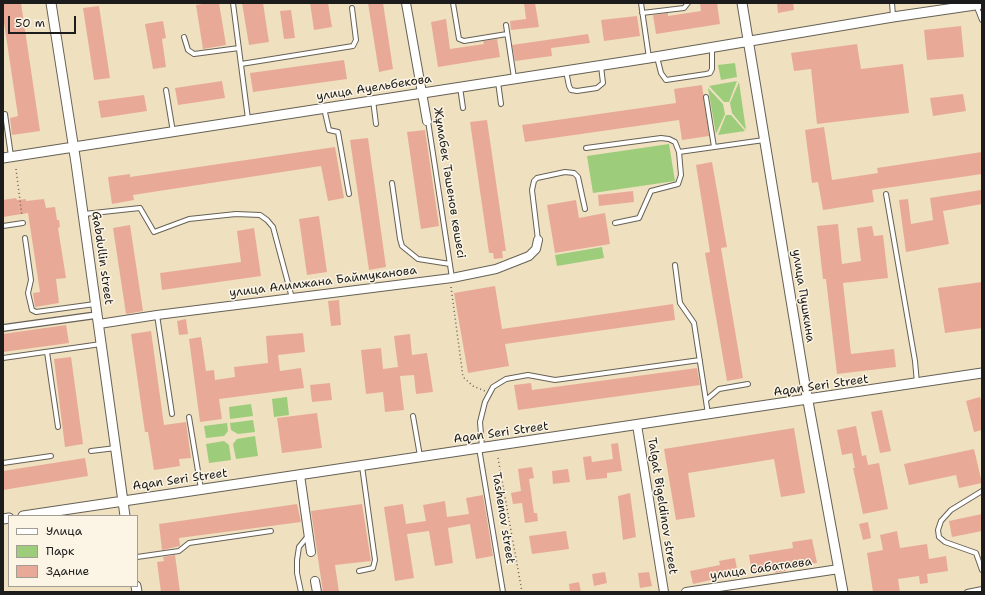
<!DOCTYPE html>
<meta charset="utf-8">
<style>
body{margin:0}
#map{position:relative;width:985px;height:595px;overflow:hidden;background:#efe0c0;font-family:"Shantell Sans",sans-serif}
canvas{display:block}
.frame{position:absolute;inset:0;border:4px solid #1c1c1c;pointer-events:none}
.legend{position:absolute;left:8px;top:515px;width:130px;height:72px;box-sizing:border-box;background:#fcf5e5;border:1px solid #a29e95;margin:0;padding:5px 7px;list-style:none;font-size:12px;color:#1c1c1c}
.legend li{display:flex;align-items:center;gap:8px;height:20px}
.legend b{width:20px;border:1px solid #a29e95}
.scale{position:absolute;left:8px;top:16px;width:68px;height:18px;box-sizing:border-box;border:2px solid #1c1c1c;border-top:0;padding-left:5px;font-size:12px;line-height:14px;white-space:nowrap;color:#1c1c1c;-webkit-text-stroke:3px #fcf5e5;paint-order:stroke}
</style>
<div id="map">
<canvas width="985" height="595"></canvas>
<div class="frame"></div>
<ul class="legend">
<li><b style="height:5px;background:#fff"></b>Улица</li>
<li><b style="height:11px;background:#9dcc7b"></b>Парк</li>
<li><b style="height:11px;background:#e8aa97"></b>Здание</li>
</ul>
<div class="scale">50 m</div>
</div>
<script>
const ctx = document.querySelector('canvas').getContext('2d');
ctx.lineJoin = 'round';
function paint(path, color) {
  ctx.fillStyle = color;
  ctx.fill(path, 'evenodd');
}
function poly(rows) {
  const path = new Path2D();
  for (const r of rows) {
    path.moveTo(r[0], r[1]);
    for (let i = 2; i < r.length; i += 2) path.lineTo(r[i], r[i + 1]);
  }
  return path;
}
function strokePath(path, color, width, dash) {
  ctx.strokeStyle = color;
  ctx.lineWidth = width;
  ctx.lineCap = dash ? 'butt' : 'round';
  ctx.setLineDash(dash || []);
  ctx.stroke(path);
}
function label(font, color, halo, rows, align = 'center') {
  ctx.font = font + ' "Shantell Sans",sans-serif';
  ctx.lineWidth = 3;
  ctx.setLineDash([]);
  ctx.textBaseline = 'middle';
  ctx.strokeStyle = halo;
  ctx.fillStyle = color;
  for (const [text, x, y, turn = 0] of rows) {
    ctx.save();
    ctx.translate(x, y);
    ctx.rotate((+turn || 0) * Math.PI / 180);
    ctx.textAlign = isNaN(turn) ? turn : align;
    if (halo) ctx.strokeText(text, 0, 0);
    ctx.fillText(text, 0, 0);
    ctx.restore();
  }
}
const green = poly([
 [735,63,737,77,721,80,718,65],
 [737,81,729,102,724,102,709,86],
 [739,82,746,130,732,113,730,103],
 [708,88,723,104,725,114,716,134],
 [726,115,731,115,745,131,718,135],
 [669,144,675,181,593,193,587,156],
 [602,247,604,258,557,266,555,255],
 [287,397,289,415,274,417,272,399],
 [251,404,253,416,230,419,229,407],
 [253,420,255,432,238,434,231,430,230,423],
 [227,423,228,431,224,436,206,438,204,426],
 [255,436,258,456,236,459,233,444,237,439],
 [224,441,229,445,231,460,209,463,206,444]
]);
const building = poly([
 [3,3,21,3,40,131,12,135,10,118,18,116,3,16],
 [209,3,219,3,226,45,203,49,196,5],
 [242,3,263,3,269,42,249,45],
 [310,3,328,3,332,27,314,30],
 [368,3,383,3,393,69,379,72],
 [524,3,535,3,539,27,511,30,510,21,526,19],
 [700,3,717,3,720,24,656,34,653,15,668,13,668,16,701,11],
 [777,3,793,3,794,10,778,13],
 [99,6,110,78,94,80,83,8],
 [291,10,295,38,284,39,280,11],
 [637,16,640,36,604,41,601,20],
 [446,19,450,49,484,44,483,41,497,39,500,57,438,67,431,22],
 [163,21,166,38,162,39,166,67,153,69,145,24],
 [961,26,964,57,927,60,924,30],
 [588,34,590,43,551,48,552,56,515,61,512,45],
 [857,44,861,69,903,64,909,113,817,124,811,69,794,71,791,53],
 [344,60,347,79,253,92,250,73],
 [222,81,225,98,178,105,175,88],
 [702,85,709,136,682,140,679,120,525,142,522,125,676,103,674,89],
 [963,94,966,111,933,116,930,98],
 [144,95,147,111,101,118,98,101],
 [487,120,506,251,502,251,503,258,494,259,493,253,489,253,470,122],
 [824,127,832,180,878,173,877,168,982,152,982,174,872,190,874,202,823,210,818,182,812,183,805,130],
 [425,130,439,226,421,229,407,132],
 [368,138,386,267,369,270,350,140],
 [335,147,344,198,328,201,321,166,133,195,134,200,112,204,108,177,130,174,130,177],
 [712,162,727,247,721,248,743,378,727,381,705,253,710,252,696,165],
 [981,190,982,204,943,211,949,244,906,252,899,200,908,199,911,224,933,220,930,198],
 [633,191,634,202,599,206,598,195],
 [16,198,17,200,26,199,26,201,44,199,46,208,55,207,57,220,59,220,60,227,58,228,66,278,56,279,59,303,35,307,33,293,40,292,28,213,3,217,3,200],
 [576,200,579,218,605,213,610,244,555,253,547,205],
 [319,216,327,272,307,275,299,219],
 [838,224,842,264,861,261,857,228,872,226,874,236,883,235,888,278,843,283,851,354,894,349,896,367,837,374,826,279,823,279,817,226],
 [130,225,143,311,126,314,113,228],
 [254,228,261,276,162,290,160,273,241,262,237,231],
 [982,282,982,328,945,333,938,288],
 [495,286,502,329,673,304,675,320,505,344,509,366,468,373,454,293],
 [339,300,341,325,331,326,328,301],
 [186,319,188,334,179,335,177,321],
 [66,325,69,343,3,352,3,334],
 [151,331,164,425,186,422,191,458,179,459,180,466,154,470,148,432,145,432,131,334],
 [303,333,305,352,278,355,280,371,301,368,304,388,219,399,222,419,200,422,189,339,201,337,206,371,214,370,215,380,235,377,234,367,268,363,266,336],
 [410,334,412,355,427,353,433,392,416,394,414,375,400,376,404,410,385,412,383,392,366,394,361,350,381,348,383,369,398,367,394,336],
 [71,357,83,444,65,447,54,359],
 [697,368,700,385,518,410,514,385,531,383,532,390],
 [330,383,332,400,312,402,310,385],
 [980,397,982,405,982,430,974,432,966,401],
 [882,410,891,451,880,453,871,412],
 [317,413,322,448,282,453,277,418],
 [856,426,862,456,866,455,868,465,879,463,888,509,863,514,853,468,855,468,852,453,842,455,837,430],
 [794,428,805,493,781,497,774,459,688,473,695,517,676,520,664,449],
 [618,443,622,471,607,473,607,478,586,480,583,457,591,456,592,462,613,459,611,444],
 [974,449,982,483,959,488,956,475,909,485,904,464],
 [85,458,88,476,3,490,3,471],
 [532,467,534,478,529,479,534,513,537,513,538,521,525,523,522,503,513,504,511,493,521,491,518,469],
 [568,469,570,482,553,484,552,471],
 [630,493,636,537,623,540,618,496],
 [483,495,493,556,476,559,470,524,448,528,453,563,435,566,429,531,407,534,414,578,395,581,384,507,403,504,406,524,426,521,423,505,445,501,447,517,469,514,466,498],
 [297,504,301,522,179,538,180,546,162,550,159,524],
 [362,504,371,561,335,565,339,592,323,592,311,511],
 [982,514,982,531,952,537,949,521],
 [868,522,871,538,863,540,859,524],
 [566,531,569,549,532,554,529,536],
 [897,531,900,548,927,544,929,559,946,556,948,571,927,574,928,583,920,584,919,576,898,579,900,592,873,592,867,553,883,550,880,535],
 [812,539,817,563,785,568,786,571,775,573,774,570,752,574,749,555,793,548,792,542],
 [175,555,180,592,161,592,157,562,164,561,163,557],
 [735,558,738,574,693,584,690,571,720,565,719,561],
 [605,572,607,583,594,586,592,574],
 [649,572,652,586,640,588,638,573],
 [579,582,581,592,570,592,569,584]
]);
const path = poly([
 [16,169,22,216],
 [451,287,463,377,473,386,485,391],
 [498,458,522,592]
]);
const service = poly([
 [233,3,248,119],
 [453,3,459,39,464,41,507,34],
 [641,3,649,58],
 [892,3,893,16],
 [976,5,982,20],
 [642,13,684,8,688,3],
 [506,25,514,78],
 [184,37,188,50,194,54,239,48],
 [657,57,661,73,666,80,706,74,710,73,712,69,712,47],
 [241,64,353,46,356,40,352,8],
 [566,71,569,86,571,90,577,91,597,88,603,83,601,66],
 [498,82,501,104],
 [460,87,463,108],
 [166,90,173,132],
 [706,97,714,147],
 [373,100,376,124],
 [324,108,329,130,338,132,349,194],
 [5,114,11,156],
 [428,121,452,278],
 [586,148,661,138,669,139,675,142,679,152],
 [392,183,400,239,402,246,418,259,450,264],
 [886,194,915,361,917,383],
 [84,214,140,208,154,232,189,219,236,214,260,215,267,220,273,227,292,298],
 [615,223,639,218,651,191,678,184,681,175,679,152,764,140],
 [3,226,23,223],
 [25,238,31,280,28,293,32,310,36,312,95,304],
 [538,240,532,190,534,181,537,178,565,172,574,173,578,177,585,209],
 [675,265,680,303,694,323,708,414],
 [157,315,172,414],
 [47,352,58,427],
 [3,358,101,344],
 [706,400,719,389,748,384],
 [413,416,420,456],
 [189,417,201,489],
 [482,447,480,422,485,402,493,387,506,379,528,375,555,380,700,360],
 [479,448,503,592],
 [91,451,116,448],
 [3,463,51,456],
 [982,491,951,510,941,521,938,530,939,537,945,542,976,553,982,570],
 [137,557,179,551,189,543,271,531],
 [359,571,373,568,375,560,362,466],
 [301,592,297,573,297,560,299,547,308,536],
 [967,592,982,589]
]);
const pedestrian = poly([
 [3,328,97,315]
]);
const minor = poly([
 [406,3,427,121],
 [99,324,157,315,452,278,496,269,529,256,536,249,538,240],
 [637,425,664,592],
 [300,475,311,552],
 [315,581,317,592],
 [686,592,839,569]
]);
const tertiary = poly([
 [51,3,76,163,125,516],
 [742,3,805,385,843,592],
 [3,158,649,58,893,17,982,4],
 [23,516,982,373],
 [3,519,9,518],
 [136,586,137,592]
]);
const streetNames = [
 ["улица Ауельбекова",374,88,-9],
 ["Жұмабек Тәшенов көшесі",449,183,81],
 ["Gabdullin street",102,258,82],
 ["улица Алимжана Баймуканова",323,282,-7],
 ["улица Пушкина",803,296,81],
 ["Aqan Seri Street",821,386,-8],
 ["Aqan Seri Street",501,433,-8],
 ["Aqan Seri Street",180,480,-8],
 ["Talgat Bigeldinov street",662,506,81],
 ["Tashenov street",503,518,81],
 ["улица Сабатаева",761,569,-8]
];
paint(green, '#9dcc7b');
paint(building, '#e8aa97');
strokePath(service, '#666155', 6);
strokePath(pedestrian, '#666155', 8);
strokePath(minor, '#666155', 10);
strokePath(tertiary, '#666155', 11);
strokePath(path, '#666155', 1.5, [1, 3]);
strokePath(service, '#fff', 4);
strokePath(pedestrian, '#fff', 5.5);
strokePath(minor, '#fff', 8);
strokePath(tertiary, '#fff', 9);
label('12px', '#1c1c1c', '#fcf5e5', streetNames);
</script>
